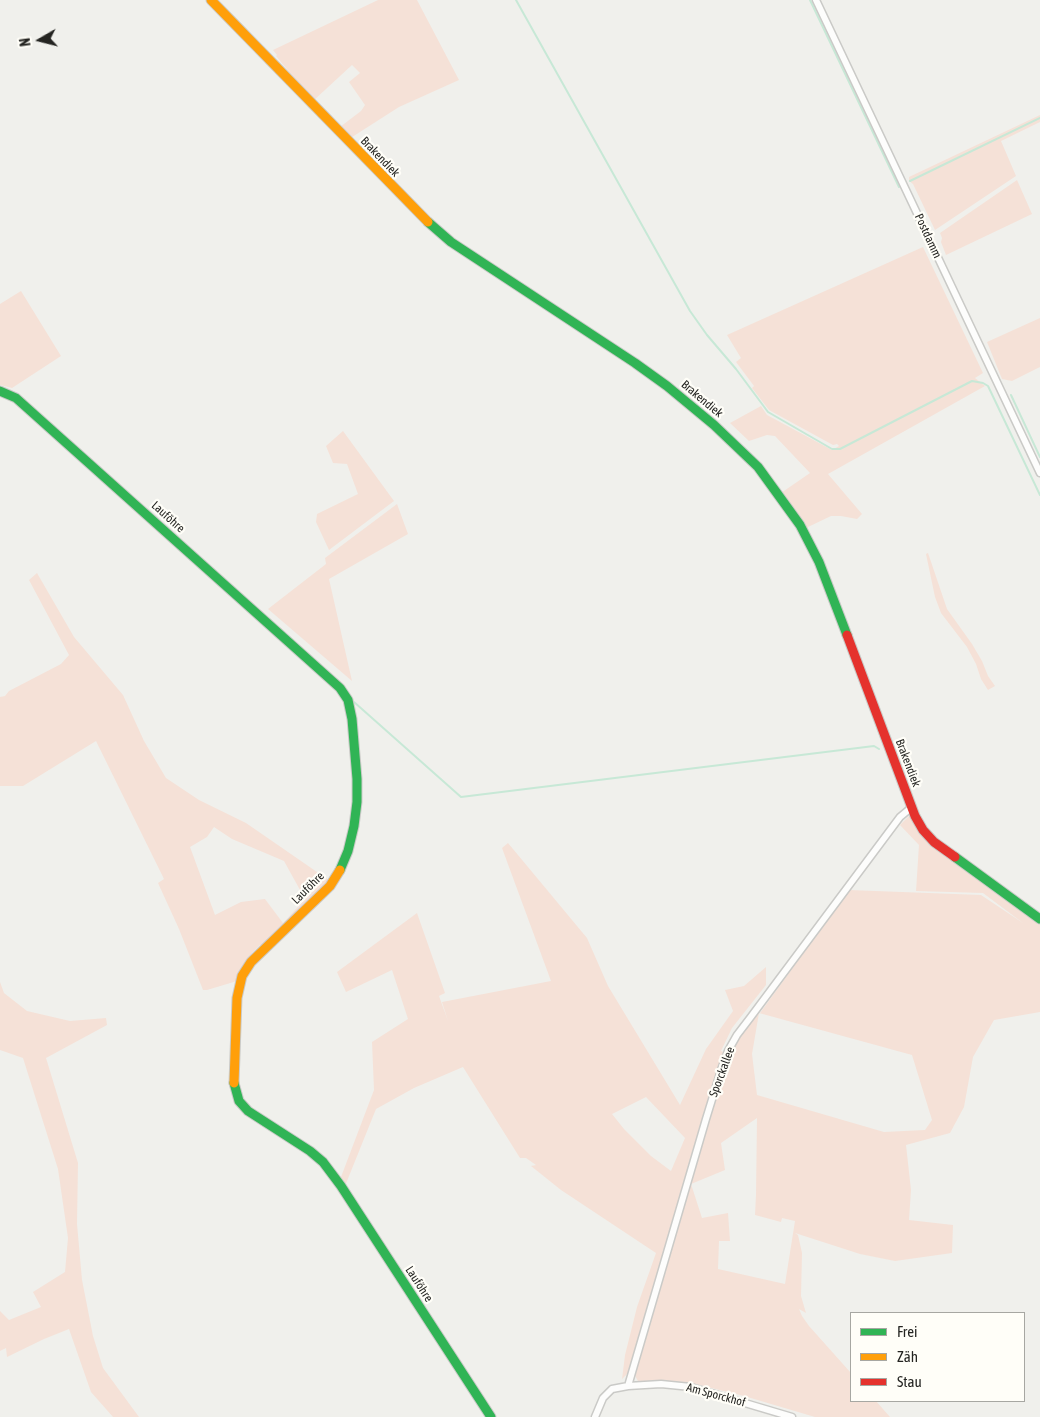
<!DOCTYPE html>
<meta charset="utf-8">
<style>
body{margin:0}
#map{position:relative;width:1040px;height:1417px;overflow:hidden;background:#f0f0ec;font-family:"Asap Condensed",sans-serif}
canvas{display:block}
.legend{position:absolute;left:850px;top:1312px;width:175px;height:90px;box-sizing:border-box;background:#fffef8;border:1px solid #a7a7a2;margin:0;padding:6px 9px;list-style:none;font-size:15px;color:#242421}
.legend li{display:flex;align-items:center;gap:10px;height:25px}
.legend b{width:25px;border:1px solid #a7a7a2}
.north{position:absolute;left:15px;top:15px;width:50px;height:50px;-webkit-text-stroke:4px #fffef8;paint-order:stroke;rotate:262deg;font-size:14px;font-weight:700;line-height:20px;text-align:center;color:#242421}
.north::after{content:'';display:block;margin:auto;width:18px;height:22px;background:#242421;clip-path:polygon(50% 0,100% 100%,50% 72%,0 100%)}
</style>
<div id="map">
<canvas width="1040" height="1417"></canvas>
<ul class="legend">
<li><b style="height:6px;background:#30b455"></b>Frei</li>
<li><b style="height:6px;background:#ff9f0a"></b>Zäh</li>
<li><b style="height:6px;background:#e5322d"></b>Stau</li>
</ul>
<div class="north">N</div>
</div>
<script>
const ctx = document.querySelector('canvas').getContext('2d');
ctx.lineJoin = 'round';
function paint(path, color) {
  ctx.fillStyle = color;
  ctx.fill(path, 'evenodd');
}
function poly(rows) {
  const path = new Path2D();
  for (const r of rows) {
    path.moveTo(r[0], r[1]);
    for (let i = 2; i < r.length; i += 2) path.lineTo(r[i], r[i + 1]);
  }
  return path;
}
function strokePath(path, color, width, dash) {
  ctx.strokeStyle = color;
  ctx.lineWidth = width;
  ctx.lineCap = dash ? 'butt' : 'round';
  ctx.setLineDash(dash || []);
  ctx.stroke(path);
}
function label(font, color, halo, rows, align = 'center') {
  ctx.font = font + ' "Asap Condensed",sans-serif';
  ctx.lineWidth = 4.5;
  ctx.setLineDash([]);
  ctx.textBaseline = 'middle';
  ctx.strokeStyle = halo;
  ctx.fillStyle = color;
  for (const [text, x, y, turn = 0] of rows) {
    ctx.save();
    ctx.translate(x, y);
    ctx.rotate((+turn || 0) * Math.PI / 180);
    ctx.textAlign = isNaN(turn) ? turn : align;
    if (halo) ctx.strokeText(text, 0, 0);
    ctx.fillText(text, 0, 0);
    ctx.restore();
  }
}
const green = poly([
 [378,0,417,0,459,80,399,107,349,139,340,127,361,111,365,105,349,82,360,73,352,65,313,101,276,56,277,55,273,50],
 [1040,115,1040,122,1001,141,1016,176,935,230,913,184,909,181,909,177],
 [1017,180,1032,214,946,255,941,242,942,238,940,233],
 [923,247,983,373,975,378,985,386,828,474,862,514,857,519,841,516,831,516,808,527,806,530,781,493,810,473,775,436,767,435,749,441,730,423,761,406,767,415,832,450,839,446,837,444,833,445,769,410,752,388,754,386,736,362,741,358,727,335],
 [21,291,61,356,12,388,0,385,0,304],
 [1040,318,1040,367,1012,381,1002,379,987,342],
 [343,431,394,501,329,550,316,522,317,514,358,494,347,464,333,463,326,446],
 [397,504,408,534,329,579,352,681,268,609,326,564,325,558],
 [928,553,947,609,972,644,982,661,988,676,995,686,988,690,981,679,976,664,967,647,941,613,935,597,926,554],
 [37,573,74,637,123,695,144,741,166,778,199,800,246,823,330,881,263,946,260,945,252,953,240,973,237,981,207,990,203,990,179,929,158,883,164,879,96,741,23,786,0,786,0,697,5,696,9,691,61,664,69,655,29,580],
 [214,827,232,839,284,861,305,899,283,923,265,899,241,902,215,915,190,847,207,837],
 [911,814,919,833,929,844,1040,924,1040,1012,994,1020,973,1057,964,1107,950,1133,906,1145,911,1190,909,1220,953,1225,952,1253,895,1261,860,1254,795,1233,798,1235,802,1253,801,1296,806,1313,799,1309,802,1316,809,1326,851,1373,851,1401,876,1401,890,1417,815,1417,744,1396,687,1382,638,1381,634,1374,652,1313,650,1299,628,1373,622,1379,625,1355,637,1307,656,1253,561,1190,531,1166,536,1165,526,1158,520,1158,463,1067,414,1088,376,1109,345,1186,341,1177,374,1090,372,1042,408,1019,392,970,346,992,337,972,417,913,445,993,439,996,448,1021,442,1002,551,981,502,848,508,843,587,938,608,986,680,1105,706,1049,733,1011,725,990,744,986,766,967,766,985,732,1028,721,1051,730,1054,752,1018,760,1013,849,890,981,895,1023,923,983,893,916,891,919,845,900,825],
 [759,1013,912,1055,932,1120,925,1130,884,1132,757,1095,752,1054],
 [646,1097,685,1138,671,1171,651,1156,624,1129,612,1114],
 [757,1118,756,1195,755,1215,781,1222,782,1218,795,1221,785,1284,718,1269,719,1241,730,1241,728,1213,702,1218,691,1184,725,1170,721,1143],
 [0,982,4,993,27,1011,70,1021,106,1018,107,1025,46,1058,78,1163,77,1224,82,1280,93,1336,103,1368,139,1417,113,1417,91,1392,69,1329,44,1339,7,1357,6,1348,0,1351,0,1311,9,1320,41,1307,33,1292,65,1272,68,1238,58,1169,23,1058,0,1050]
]);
const stream = poly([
 [516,0,690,311,707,335,736,369,768,412,832,449,840,449,972,381,983,383,988,386,1040,495],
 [810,0,899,187],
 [910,181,1040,118],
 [1011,395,1040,457],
 [354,702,461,797,874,746,879,749]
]);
const street = poly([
 [816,0,1040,473],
 [628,1386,706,1119,722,1067,728,1051,737,1035,750,1018,900,817,912,807],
 [595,1417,603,1398,612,1389,628,1386,661,1384,691,1387,792,1417]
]);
const fast = poly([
 [428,222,451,242,635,363,667,386,714,425,758,467,800,525,819,562,847,635],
 [0,391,16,398,340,688,348,700,352,719,357,779,357,802,354,826,348,851,340,870],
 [955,857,1040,919],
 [234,1083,239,1101,248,1111,310,1151,323,1162,341,1186,491,1417]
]);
const slow = poly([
 [211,0,428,222],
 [234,1083,237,998,242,976,251,962,330,886,340,870]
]);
const jam = poly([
 [847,635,915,816,923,830,934,842,955,857]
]);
const streetNames = [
 ["Brakendiek",380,157,46],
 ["Postdamm",928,236,65],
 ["Brakendiek",702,399,40],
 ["Lauföhre",168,517,42],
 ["Brakendiek",908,763,69],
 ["Lauföhre",308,888,-45],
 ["Sporckallee",722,1072,-70],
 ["Lauföhre",419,1284,57],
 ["Am Sporckhof",716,1395,15]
];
paint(green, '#f5e1d7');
strokePath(stream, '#c7e8d6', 2);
strokePath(street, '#cacac7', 9);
strokePath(fast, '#cacac7', 11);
strokePath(slow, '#cacac7', 11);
strokePath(jam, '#cacac7', 11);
strokePath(street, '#fdfdfc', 6);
strokePath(fast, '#30b455', 9);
strokePath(slow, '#ff9f0a', 9);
strokePath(jam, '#e5322d', 9);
label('12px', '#242421', '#fffef8', streetNames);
</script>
